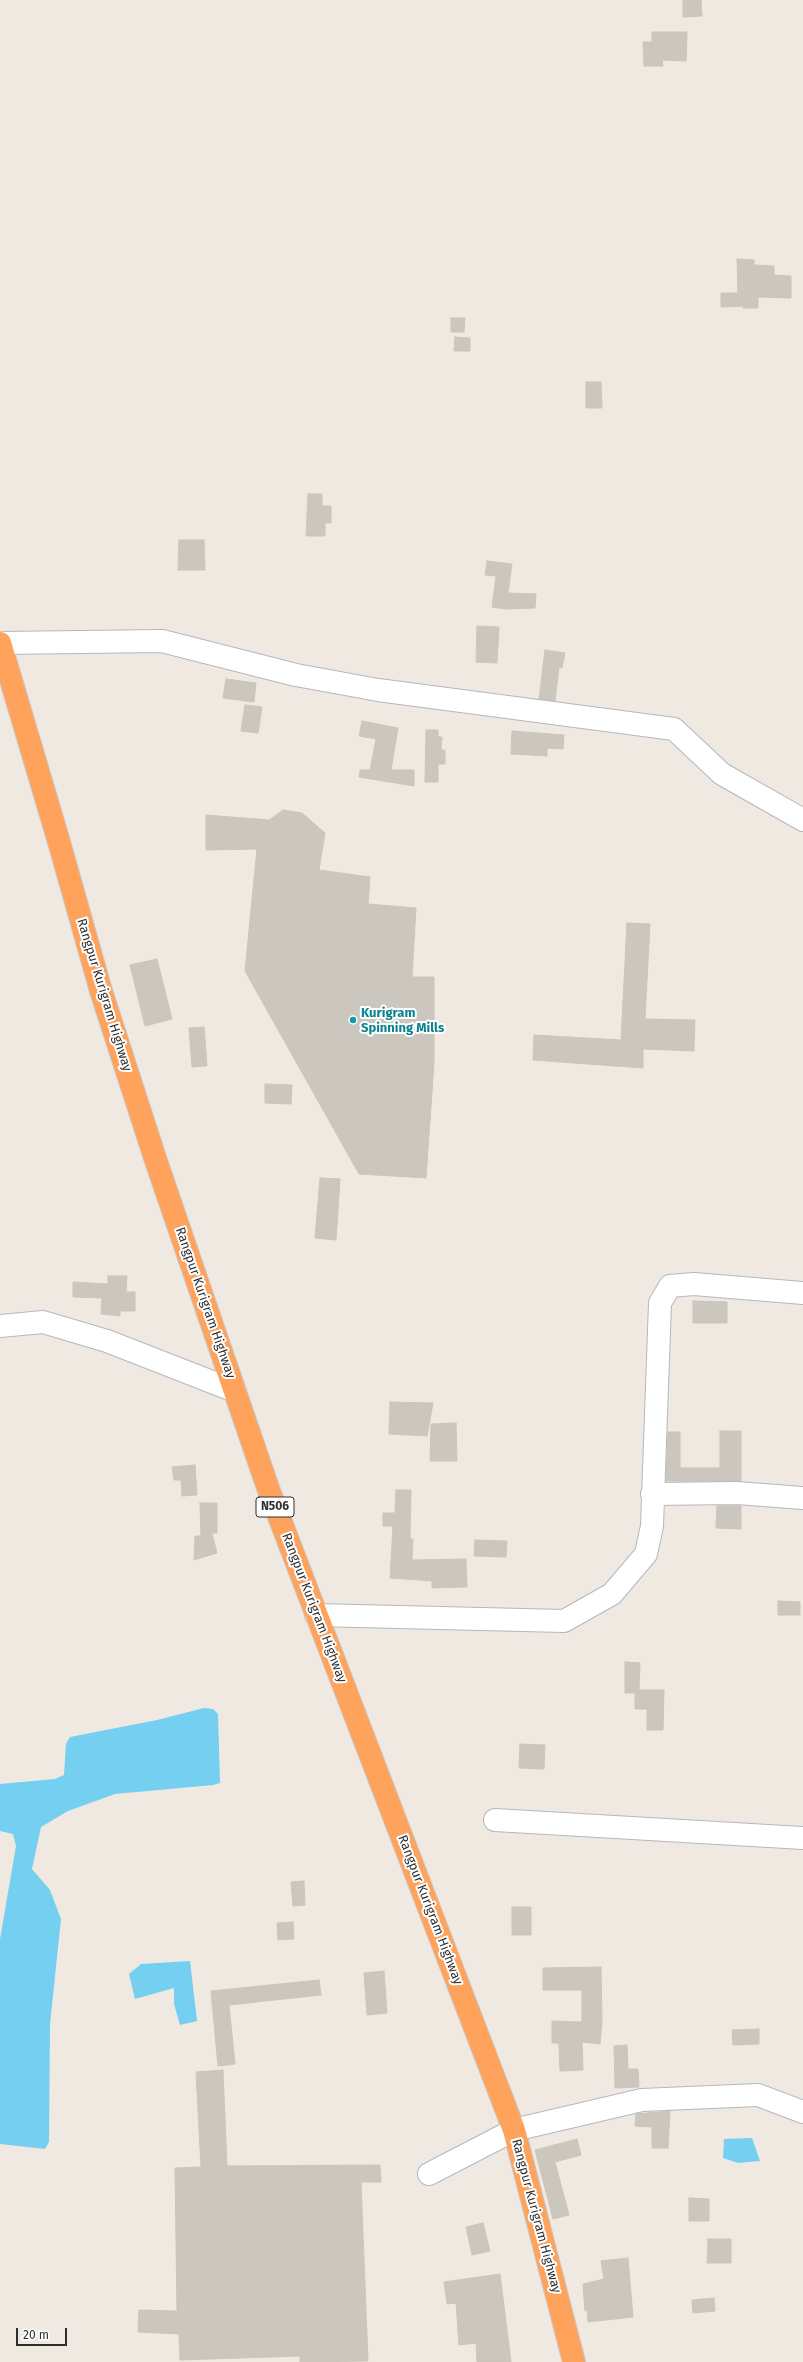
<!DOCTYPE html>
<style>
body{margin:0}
#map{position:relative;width:803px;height:2362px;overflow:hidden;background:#efe9e1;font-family:"Fira Sans",sans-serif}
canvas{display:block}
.scale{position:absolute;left:16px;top:2328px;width:51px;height:18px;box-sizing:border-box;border:2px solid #2e2e2e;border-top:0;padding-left:5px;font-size:12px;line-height:14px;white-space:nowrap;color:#2e2e2e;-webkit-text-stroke:3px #fff;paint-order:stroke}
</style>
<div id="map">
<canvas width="803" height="2362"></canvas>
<div class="scale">20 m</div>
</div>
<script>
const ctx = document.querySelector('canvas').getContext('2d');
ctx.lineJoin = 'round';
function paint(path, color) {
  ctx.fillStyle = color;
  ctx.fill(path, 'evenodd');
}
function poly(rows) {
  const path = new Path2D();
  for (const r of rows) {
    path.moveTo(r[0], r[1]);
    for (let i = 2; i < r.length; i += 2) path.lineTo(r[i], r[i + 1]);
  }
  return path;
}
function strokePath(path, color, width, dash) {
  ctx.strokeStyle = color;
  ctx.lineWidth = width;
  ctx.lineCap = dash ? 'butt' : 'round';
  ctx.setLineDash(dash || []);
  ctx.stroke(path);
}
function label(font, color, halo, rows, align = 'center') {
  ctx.font = font + ' "Fira Sans",sans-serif';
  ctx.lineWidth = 4;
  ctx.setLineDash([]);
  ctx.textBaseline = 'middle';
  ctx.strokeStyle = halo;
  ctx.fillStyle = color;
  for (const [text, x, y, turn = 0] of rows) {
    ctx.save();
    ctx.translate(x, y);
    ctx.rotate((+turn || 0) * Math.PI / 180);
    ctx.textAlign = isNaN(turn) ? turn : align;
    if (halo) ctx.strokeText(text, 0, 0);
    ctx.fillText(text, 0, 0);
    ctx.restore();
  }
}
const water = poly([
 [204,1708,213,1709,218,1714,220,1783,213,1785,115,1794,68,1811,41,1827,32,1869,50,1890,61,1919,50,2024,49,2142,45,2149,0,2144,0,1939,16,1846,13,1834,0,1831,0,1784,55,1779,64,1775,66,1744,70,1737,157,1720],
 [190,1961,197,2021,180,2025,174,2004,174,1988,135,1999,129,1974,141,1964],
 [752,2138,760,2161,738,2163,723,2158,724,2139]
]);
const building = poly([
 [683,0,701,0,702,16,683,17,683,0],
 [652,32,687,32,686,61,662,60,663,66,644,66,643,42,652,42,652,32],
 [737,259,754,260,754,265,774,266,774,275,791,276,791,298,758,297,758,308,743,308,743,306,721,307,721,293,738,293,737,259],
 [451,318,465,318,464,332,451,332,451,318],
 [455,337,470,338,470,351,454,351,455,337],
 [586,382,601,382,602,408,586,408,586,382],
 [308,494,322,494,322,506,331,506,331,523,325,523,325,536,306,536,308,494],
 [179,540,204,540,205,570,178,570,179,540],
 [487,561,512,564,508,593,536,594,535,608,505,609,492,607,496,576,485,575,487,561],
 [477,626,499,627,497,663,476,662,477,626],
 [545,650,565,653,562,668,559,667,555,701,539,699,545,650],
 [226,679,256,683,254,702,223,698,226,679],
 [245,705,262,707,258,733,241,731,245,705],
 [362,721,398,728,391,770,414,770,414,786,359,777,360,770,370,770,376,739,359,736,362,721],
 [426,730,438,730,438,737,442,737,441,750,445,750,445,764,438,764,438,782,425,782,426,730],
 [512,731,564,735,563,749,547,748,547,756,511,754,512,731],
 [283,810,302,813,325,833,319,870,370,877,368,904,416,908,412,977,434,977,434,1063,426,1178,359,1174,245,971,257,849,206,850,206,815,269,820,283,810],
 [627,923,650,924,645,1019,695,1020,694,1051,643,1049,643,1068,533,1060,534,1035,621,1040,627,923],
 [157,959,172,1019,145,1026,130,965,157,959],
 [204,1027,207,1066,192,1067,189,1028,204,1027],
 [265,1084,292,1085,291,1104,265,1103,265,1084],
 [320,1178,340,1179,336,1240,315,1238,320,1178],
 [108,1276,127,1276,126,1292,135,1292,135,1311,120,1311,120,1316,101,1314,102,1298,73,1297,73,1282,108,1284,108,1276],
 [693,1301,727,1302,727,1323,693,1323,693,1301],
 [390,1402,433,1403,427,1436,389,1434,390,1402],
 [456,1423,457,1461,430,1461,431,1424,456,1423],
 [720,1431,741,1431,741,1481,666,1481,668,1432,680,1432,680,1468,720,1468,720,1431],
 [195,1465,197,1495,182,1496,181,1480,174,1480,172,1467,195,1465],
 [396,1490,411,1490,410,1539,413,1539,412,1560,466,1559,467,1587,432,1588,432,1581,390,1578,393,1526,383,1526,383,1513,395,1513,396,1490],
 [200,1503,217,1503,217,1533,212,1533,217,1553,194,1560,195,1536,201,1536,200,1503],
 [717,1506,741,1506,741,1529,716,1528,717,1506],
 [475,1540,507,1541,506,1557,474,1556,475,1540],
 [778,1601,800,1602,800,1615,778,1615,778,1601],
 [625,1662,640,1663,639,1690,664,1690,663,1730,647,1730,647,1709,635,1709,635,1693,625,1693,625,1662],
 [520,1744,545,1745,544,1769,519,1768,520,1744],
 [304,1881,305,1905,293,1906,291,1882,304,1881],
 [512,1907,531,1907,531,1935,512,1935,512,1907],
 [293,1922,294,1939,278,1940,277,1923,293,1922],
 [601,1967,602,2021,600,2044,582,2042,583,2070,560,2071,559,2043,552,2043,552,2021,582,2022,582,1990,543,1990,543,1968,601,1967],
 [384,1971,387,2013,367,2015,364,1973,384,1971],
 [319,1980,321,1995,229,2005,235,2064,218,2066,211,1991,319,1980],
 [759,2029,759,2044,733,2045,732,2030,759,2029],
 [627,2045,628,2069,638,2069,639,2087,615,2088,614,2046,627,2045],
 [223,2070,227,2166,380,2165,381,2182,361,2182,368,2361,300,2362,300,2356,180,2360,179,2334,138,2332,139,2310,177,2311,175,2168,201,2167,196,2072,223,2070],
 [670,2111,668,2148,652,2148,652,2127,635,2126,636,2114,670,2111],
 [577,2139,581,2155,555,2162,569,2215,553,2219,535,2150,577,2139],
 [689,2198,709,2199,709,2221,689,2221,689,2198],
 [483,2223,490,2251,472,2255,466,2227,483,2223],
 [708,2239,731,2239,731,2263,707,2263,708,2239],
 [628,2258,633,2317,588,2322,587,2310,585,2311,583,2284,604,2279,601,2261,628,2258],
 [500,2274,511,2362,477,2362,476,2343,459,2345,456,2303,447,2304,444,2282,500,2274],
 [714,2298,715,2311,693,2313,692,2300,714,2298]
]);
const minor = poly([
 [0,643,162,641,296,675,378,690,674,729,722,774,803,820],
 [0,1326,43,1322,107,1341,235,1391],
 [652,1494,737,1493,803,1498],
 [316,1615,564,1621,612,1594,646,1554,652,1526,660,1303,670,1286,694,1284,803,1293],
 [495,1820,803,1838],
 [429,2174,514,2130,642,2100,758,2095,803,2112]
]);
const highway = poly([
 [0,643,59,842,101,991,156,1161,268,1488,514,2130,574,2362]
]);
const markers = [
 [353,1020,4,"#0f9aa8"]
];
const shields = [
 [275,1507,38]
];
const shieldNames = [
 ["N506",275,1507]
];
const streetNames = [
 ["Rangpur Kurigram Highway",104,995,73],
 ["Rangpur Kurigram Highway",205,1303,71],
 ["Rangpur Kurigram Highway",314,1608,69],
 ["Rangpur Kurigram Highway",430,1910,69],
 ["Rangpur Kurigram Highway",536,2216,75]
];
const cultureNames = [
 ["Kurigram",361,1013],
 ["Spinning Mills",361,1028]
];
paint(water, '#75cff0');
paint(building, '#cbc7bf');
strokePath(building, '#cbc5ba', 1);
strokePath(minor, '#b4b7c1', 24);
strokePath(highway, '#c9c9c9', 24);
strokePath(minor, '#fff', 22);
strokePath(highway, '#ffa35c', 22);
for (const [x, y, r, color] of markers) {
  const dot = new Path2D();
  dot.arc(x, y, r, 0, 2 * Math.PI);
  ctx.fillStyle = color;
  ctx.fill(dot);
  strokePath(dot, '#fff', 1.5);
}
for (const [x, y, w] of shields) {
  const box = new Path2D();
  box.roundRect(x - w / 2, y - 10, w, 20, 3);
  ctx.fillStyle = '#fff';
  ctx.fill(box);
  strokePath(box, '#2e2e2e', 1);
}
label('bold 12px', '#2e2e2e', null, shieldNames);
label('13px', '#2e2e2e', '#fff', streetNames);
label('bold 13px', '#0d838f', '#fff', cultureNames, 'left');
</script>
